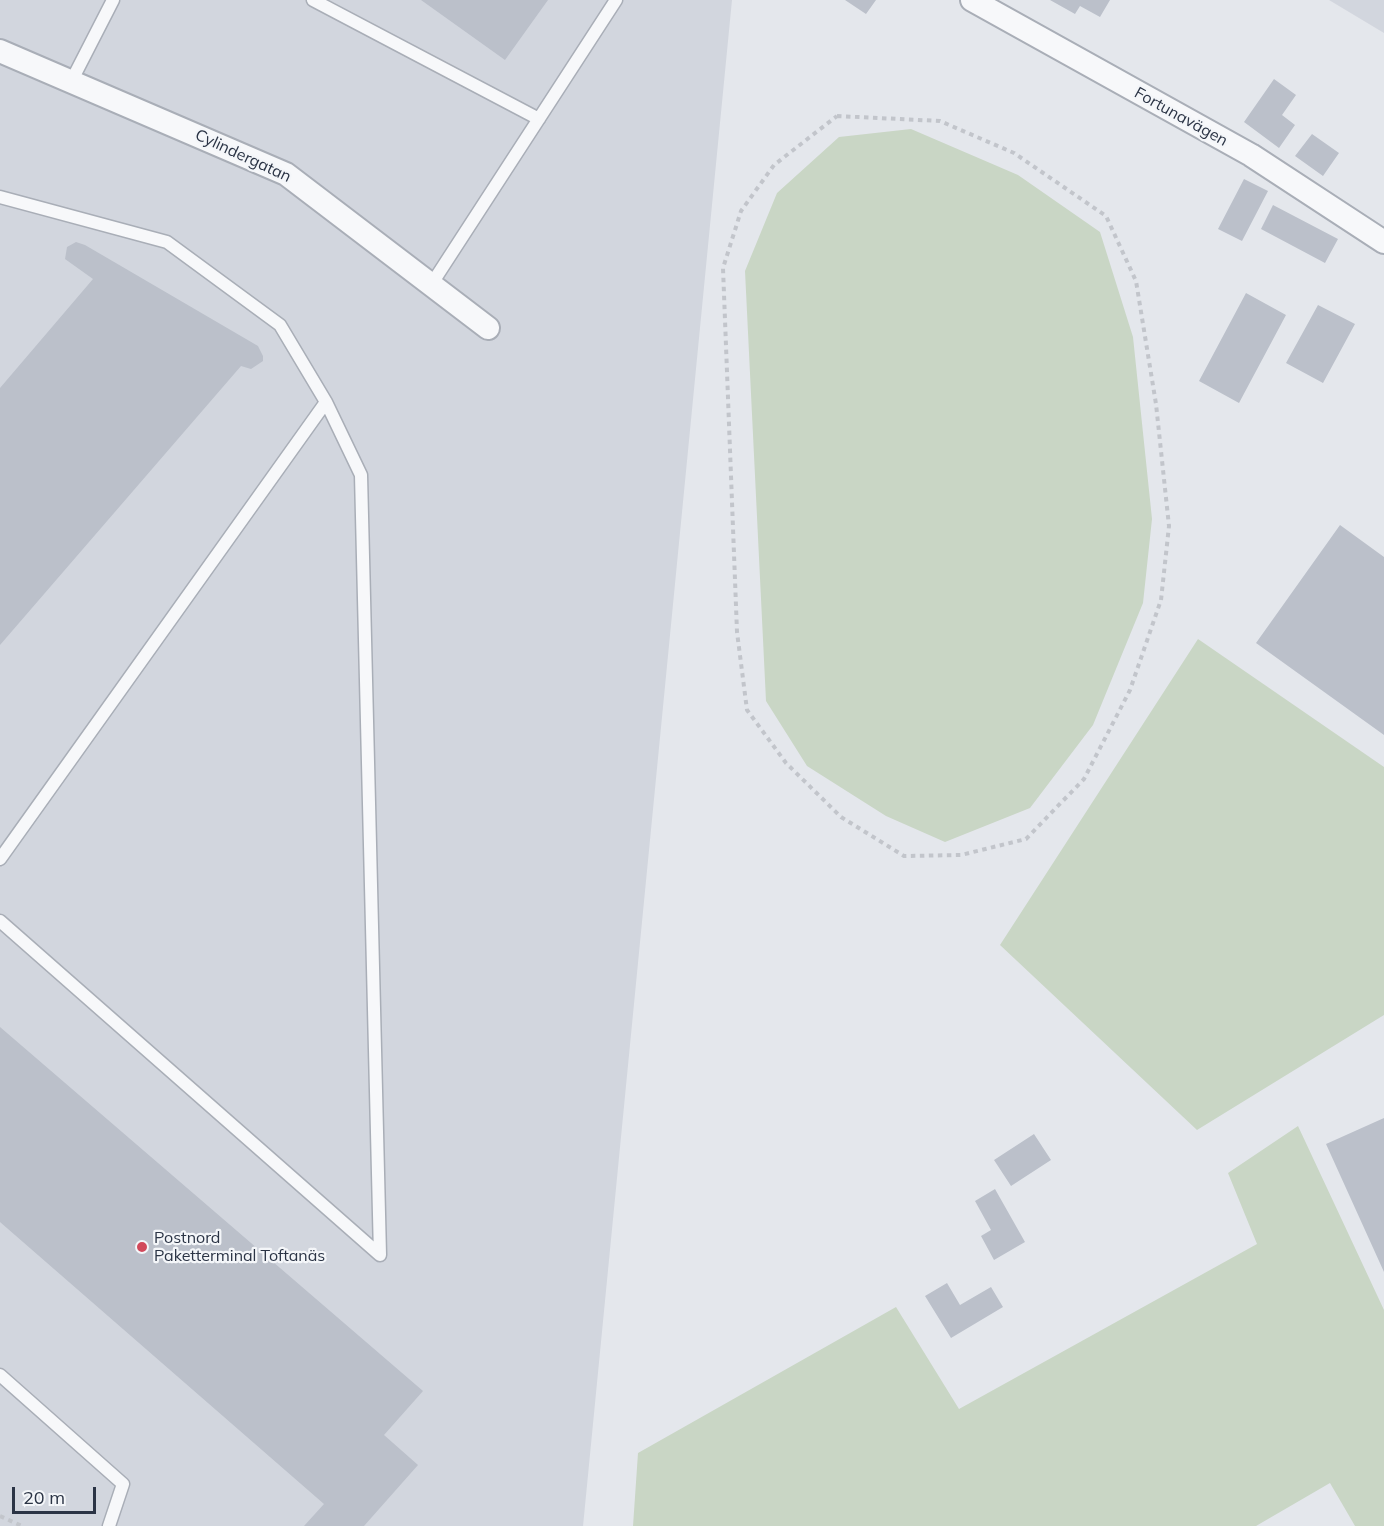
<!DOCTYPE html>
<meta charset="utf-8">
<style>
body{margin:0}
#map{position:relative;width:1384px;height:1526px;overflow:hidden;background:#e4e7ec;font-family:Mulish,sans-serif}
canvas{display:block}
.scale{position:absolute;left:12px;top:1487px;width:84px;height:27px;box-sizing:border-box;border:3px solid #2b3445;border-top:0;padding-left:8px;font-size:18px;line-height:21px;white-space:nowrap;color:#2b3445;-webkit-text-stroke:4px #f4f6f9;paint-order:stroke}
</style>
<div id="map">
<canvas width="1384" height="1526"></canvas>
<div class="scale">20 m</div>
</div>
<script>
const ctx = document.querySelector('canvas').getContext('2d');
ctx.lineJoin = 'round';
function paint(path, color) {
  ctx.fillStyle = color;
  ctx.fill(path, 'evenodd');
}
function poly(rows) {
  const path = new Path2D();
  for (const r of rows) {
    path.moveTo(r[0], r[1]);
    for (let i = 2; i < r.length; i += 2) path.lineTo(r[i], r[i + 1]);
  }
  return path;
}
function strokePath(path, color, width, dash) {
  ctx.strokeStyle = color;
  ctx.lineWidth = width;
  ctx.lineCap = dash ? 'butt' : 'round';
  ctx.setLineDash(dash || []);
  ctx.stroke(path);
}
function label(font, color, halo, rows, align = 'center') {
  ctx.font = font + ' Mulish,sans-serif';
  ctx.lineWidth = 4.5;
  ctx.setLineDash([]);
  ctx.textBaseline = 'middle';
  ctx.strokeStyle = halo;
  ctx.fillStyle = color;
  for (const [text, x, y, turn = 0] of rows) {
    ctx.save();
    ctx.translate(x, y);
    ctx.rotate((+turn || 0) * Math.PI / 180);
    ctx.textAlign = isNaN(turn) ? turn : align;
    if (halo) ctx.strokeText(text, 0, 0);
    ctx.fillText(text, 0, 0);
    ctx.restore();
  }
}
const built = poly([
 [0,0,732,0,583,1526,0,1526],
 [1329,0,1384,0,1384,33]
]);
const green = poly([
 [911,129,1018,175,1100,232,1133,337,1152,519,1143,603,1093,725,1030,808,945,842,886,816,807,766,766,701,745,271,777,193,839,137],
 [1198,639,1384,767,1384,1015,1197,1130,1000,945],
 [1298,1126,1384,1310,1384,1526,1355,1526,1330,1483,1256,1526,633,1526,638,1453,896,1307,959,1409,1257,1244,1228,1173]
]);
const building = poly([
 [421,0,548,0,505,60],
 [845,0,876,0,866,14],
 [1050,0,1110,0,1100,17,1080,6,1075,14],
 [1274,79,1296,95,1282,115,1295,125,1279,148,1244,122],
 [1312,134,1339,153,1323,176,1295,156],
 [1244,179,1268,191,1242,241,1218,229],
 [1273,205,1338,239,1325,263,1261,229],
 [76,242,85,245,258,346,263,356,263,361,251,369,241,366,0,645,0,388,93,279,65,259,67,247],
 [1246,293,1286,315,1239,403,1199,381],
 [1318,305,1355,324,1323,383,1286,363],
 [1340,525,1384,557,1384,735,1256,643],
 [0,1027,423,1391,384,1435,418,1465,364,1526,304,1526,324,1504,0,1222],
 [1384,1118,1384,1272,1326,1144],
 [1034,1134,1051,1160,1011,1186,994,1160],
 [995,1189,1025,1242,994,1260,981,1236,991,1230,975,1201],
 [947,1283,960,1305,991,1287,1003,1307,951,1338,925,1296]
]);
const path = poly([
 [837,116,940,121,1014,153,1106,216,1136,281,1156,404,1169,526,1161,600,1130,690,1084,779,1026,839,961,855,904,856,841,817,786,763,747,710,737,632,723,268,741,211,774,165,837,116],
 [0,1516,22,1526]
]);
const service = poly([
 [313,0,539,119],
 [72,80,113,0],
 [0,197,167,242,280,325,326,402,361,475,380,1255,0,921],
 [431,285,616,0],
 [0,859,326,402],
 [0,1375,123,1484,109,1526]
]);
const minor = poly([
 [972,0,1251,155,1384,242],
 [0,51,286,174,488,328]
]);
const markers = [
 [142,1247,6,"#d1495b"]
];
const streetNames = [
 ["Fortunavägen",1181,117,29],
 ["Cylindergatan",243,156,25]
];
const poiNames = [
 ["Postnord",154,1238],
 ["Paketterminal Toftanäs",154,1256]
];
paint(built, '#d2d6de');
paint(green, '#c9d6c5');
paint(building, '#bbc0ca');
strokePath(service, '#a9aeb7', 15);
strokePath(minor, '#a9aeb7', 26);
strokePath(path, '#c2c5cb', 4, [4.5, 4.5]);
strokePath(service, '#f7f8fa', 12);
strokePath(minor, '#f7f8fa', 22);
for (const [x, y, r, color] of markers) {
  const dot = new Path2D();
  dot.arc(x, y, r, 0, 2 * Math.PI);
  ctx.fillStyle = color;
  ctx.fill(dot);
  strokePath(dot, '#f4f6f9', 2);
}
label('16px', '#2b3445', '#f4f6f9', streetNames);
label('16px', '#2b3445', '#f4f6f9', poiNames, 'left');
</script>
